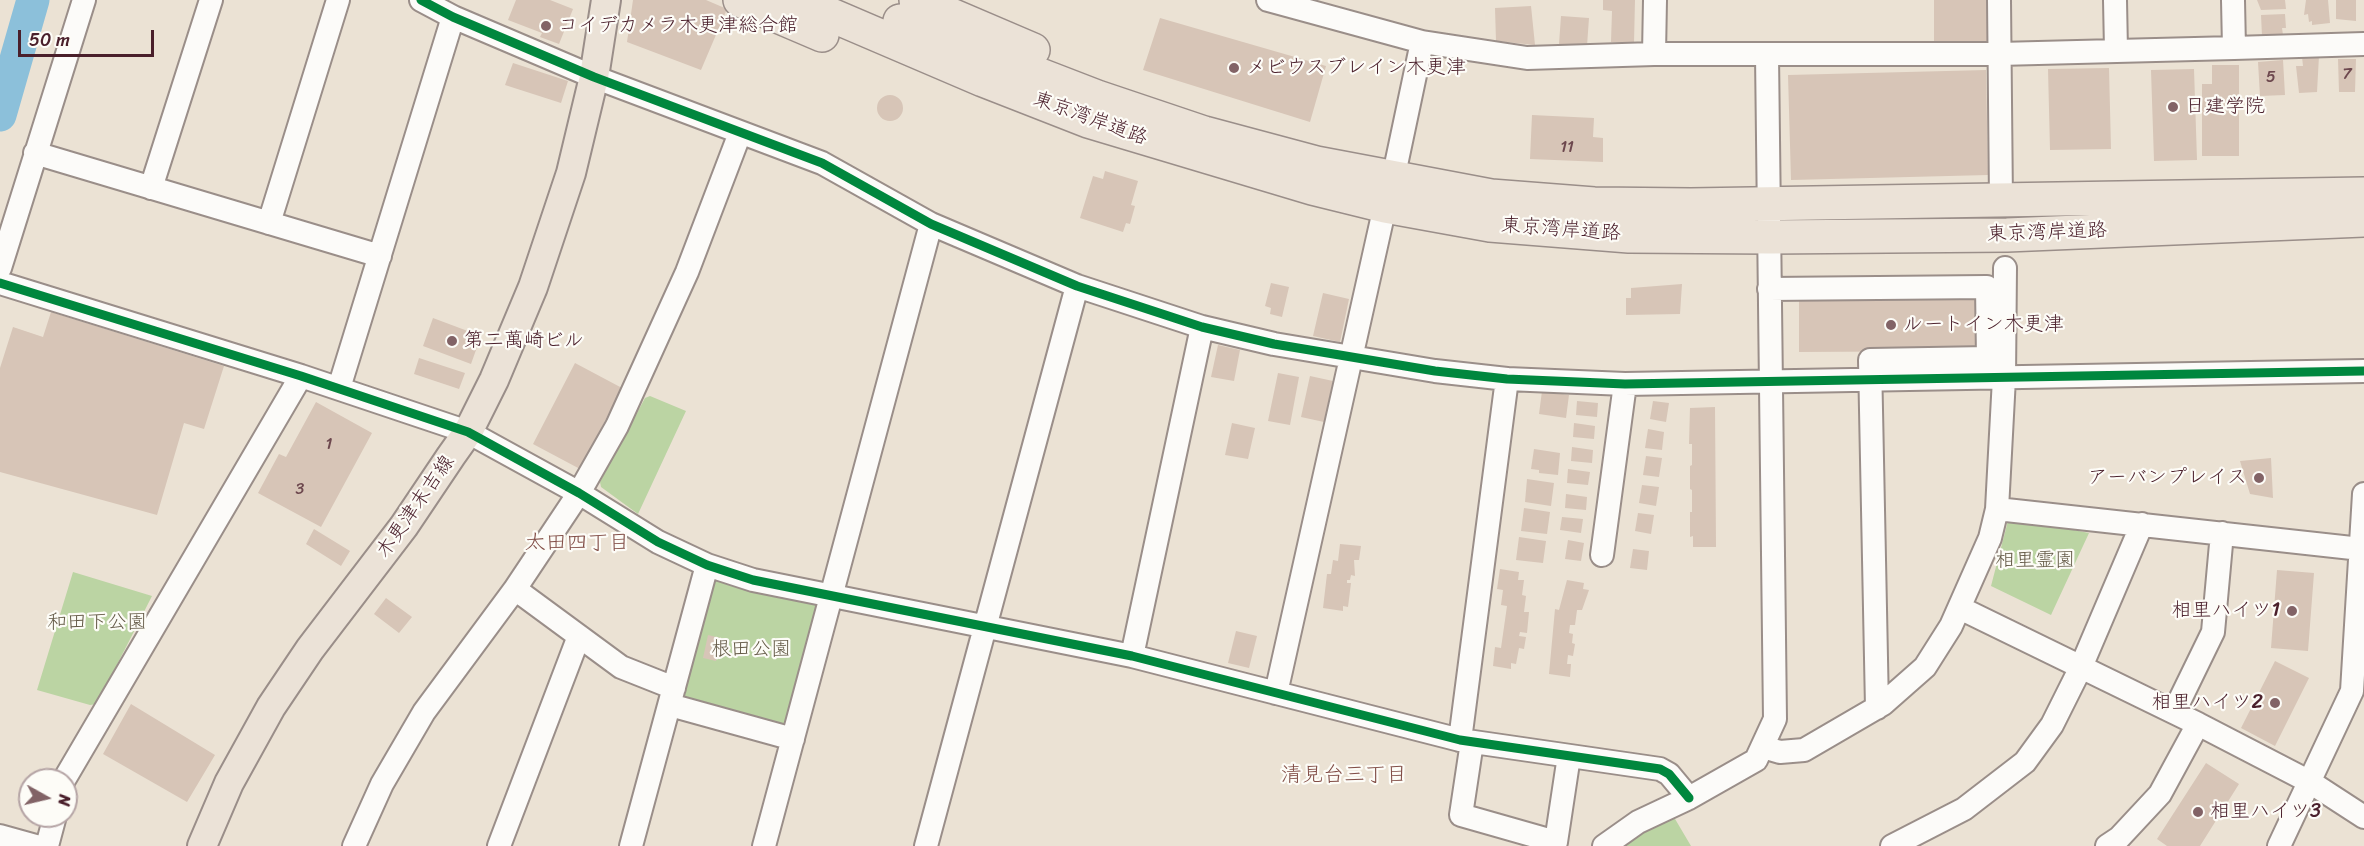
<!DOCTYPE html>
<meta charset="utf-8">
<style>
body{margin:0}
#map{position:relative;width:2364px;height:846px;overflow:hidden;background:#ebe2d4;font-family:Sriracha,sans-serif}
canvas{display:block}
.north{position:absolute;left:18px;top:768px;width:60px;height:60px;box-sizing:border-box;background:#fdfcf7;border:2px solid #b5a4a5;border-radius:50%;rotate:98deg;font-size:16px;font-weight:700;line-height:24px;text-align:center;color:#4a1f2b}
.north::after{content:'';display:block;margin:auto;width:21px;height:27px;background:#826366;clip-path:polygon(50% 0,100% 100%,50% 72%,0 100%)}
.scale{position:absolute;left:18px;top:30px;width:136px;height:27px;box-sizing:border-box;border:3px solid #4a1f2b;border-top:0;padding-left:8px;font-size:18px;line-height:21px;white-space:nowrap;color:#4a1f2b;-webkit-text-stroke:4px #fdfcf7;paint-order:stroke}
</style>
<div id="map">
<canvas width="2364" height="846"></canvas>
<div class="north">N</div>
<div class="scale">50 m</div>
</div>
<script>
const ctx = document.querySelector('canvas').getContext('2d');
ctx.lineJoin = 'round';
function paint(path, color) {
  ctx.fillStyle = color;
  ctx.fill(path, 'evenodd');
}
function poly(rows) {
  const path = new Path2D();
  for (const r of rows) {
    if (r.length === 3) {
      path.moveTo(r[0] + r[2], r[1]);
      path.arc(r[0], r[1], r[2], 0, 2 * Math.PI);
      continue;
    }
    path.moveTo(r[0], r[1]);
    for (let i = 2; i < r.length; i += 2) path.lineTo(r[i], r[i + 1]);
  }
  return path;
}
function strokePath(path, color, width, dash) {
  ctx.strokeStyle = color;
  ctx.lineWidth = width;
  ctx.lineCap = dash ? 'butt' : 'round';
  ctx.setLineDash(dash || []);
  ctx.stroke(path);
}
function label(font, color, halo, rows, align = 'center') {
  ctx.font = font + ' Sriracha,"Klee One",sans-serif';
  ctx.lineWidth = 4.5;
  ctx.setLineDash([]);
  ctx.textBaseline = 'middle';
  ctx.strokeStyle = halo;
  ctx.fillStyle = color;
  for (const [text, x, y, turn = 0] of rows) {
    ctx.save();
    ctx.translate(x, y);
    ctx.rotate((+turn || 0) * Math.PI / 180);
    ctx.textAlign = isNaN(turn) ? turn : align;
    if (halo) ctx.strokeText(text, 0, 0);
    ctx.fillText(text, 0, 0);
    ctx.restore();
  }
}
const green = poly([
 [650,396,686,411,638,514,601,487,600,482,645,398],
 [2009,517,2089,533,2051,615,1991,586],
 [710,571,827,598,790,733,674,703],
 [73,572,152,596,97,704,90,705,37,690],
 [1668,807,1691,846,1604,846]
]);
const river = poly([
 [0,115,33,0]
]);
const building = poly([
 [516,0,550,0,573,9,559,44,540,37,542,33,508,20],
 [633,0,706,0,727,9,701,70,627,42],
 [1603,0,1635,0,1634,43,1611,42,1612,11,1603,10],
 [1934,0,1989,0,1989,43,1934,47],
 [2257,0,2285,0,2286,9,2261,10],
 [2306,0,2328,0,2330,23,2312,25,2312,21,2309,22,2308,14,2304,15],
 [2336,0,2356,0,2356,21,2336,19],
 [1531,6,1535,45,1496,41,1495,8],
 [2285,14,2286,28,2282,28,2283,35,2262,36,2261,15],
 [1561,16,1589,18,1587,46,1559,44],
 [1160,18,1326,66,1310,122,1143,70],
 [2319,56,2317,92,2299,93,2296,66,2303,66,2302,57],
 [2338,59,2356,59,2355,92,2339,92],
 [2283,60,2285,95,2260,96,2258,62],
 [513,63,568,81,561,103,505,85],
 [2212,65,2239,65,2239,156,2202,156,2202,84,2212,84],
 [2109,68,2111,149,2050,150,2048,69],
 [2194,69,2197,160,2154,161,2151,70],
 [1986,70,1988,175,1791,180,1788,75],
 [890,108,13],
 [1532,115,1594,118,1593,137,1603,138,1603,162,1530,159],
 [1105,171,1138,181,1131,205,1135,206,1130,224,1126,223,1123,232,1080,218,1093,176,1103,179],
 [1271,283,1289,287,1282,317,1270,314,1271,308,1265,306],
 [1682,284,1680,314,1626,315,1626,298,1631,298,1631,288],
 [1323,293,1349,299,1340,342,1313,336],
 [1983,298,1983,351,1799,352,1799,299],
 [51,312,224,366,204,429,184,423,157,515,0,472,0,368,13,327,43,337],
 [433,318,481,336,471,364,423,346],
 [1218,345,1240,350,1234,381,1211,377],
 [419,358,465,373,459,389,414,374],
 [575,363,622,388,580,469,533,444],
 [1278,373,1299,377,1290,425,1268,421],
 [1310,376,1333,381,1324,422,1301,417],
 [1542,391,1569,395,1566,418,1539,414],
 [1577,401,1598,403,1597,417,1576,415],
 [1653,401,1669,403,1666,422,1650,419],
 [316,402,372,433,321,527,258,493,279,454,286,457],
 [1715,407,1716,547,1693,547,1693,536,1690,537,1690,512,1692,512,1692,490,1690,489,1690,466,1692,465,1692,444,1689,444,1690,408],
 [1232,423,1255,428,1248,459,1225,455],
 [1574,423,1595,426,1594,439,1573,437],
 [1648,429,1664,432,1662,450,1645,448],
 [1572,447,1593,450,1592,463,1571,461],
 [1534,449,1560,453,1558,475,1539,473,1539,470,1531,469],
 [1646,456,1662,458,1659,477,1643,475],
 [2271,458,2273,498,2250,494,2240,461],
 [1568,469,1590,472,1588,485,1567,483],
 [1527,479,1554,483,1551,506,1525,502],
 [1642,485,1659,487,1656,506,1639,503],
 [1566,494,1587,497,1586,510,1565,508],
 [1524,508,1550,512,1547,534,1521,531],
 [1638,513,1654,515,1651,534,1635,531],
 [1562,517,1583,519,1581,533,1560,530],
 [314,529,350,551,341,566,306,544],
 [1519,537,1546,541,1543,563,1516,560],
 [1568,540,1584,543,1581,561,1565,559],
 [1340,544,1361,546,1359,560,1354,560,1355,576,1351,575,1350,580,1347,580,1347,583,1351,583,1348,607,1343,606,1343,611,1323,608,1327,574,1331,574,1333,560,1338,561],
 [1633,549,1649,551,1647,570,1630,568],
 [1500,569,1519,572,1518,580,1524,580,1522,595,1526,596,1524,612,1529,612,1527,633,1520,632,1519,636,1526,637,1524,649,1519,648,1516,664,1511,663,1511,669,1493,666,1495,647,1501,648,1507,606,1501,605,1503,590,1497,589],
 [2277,570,2314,573,2308,651,2271,648],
 [1567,580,1584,583,1583,589,1589,590,1582,610,1577,610,1575,625,1570,625,1569,633,1573,634,1572,643,1575,644,1573,656,1568,655,1567,664,1571,664,1570,677,1549,674,1555,609,1559,610],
 [386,598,412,617,399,633,374,614],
 [1236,631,1257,636,1249,668,1228,663],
 [708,635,721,638,716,661,703,658],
 [2275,661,2309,678,2275,746,2241,728],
 [131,704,215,755,187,802,103,754],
 [2206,763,2239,784,2200,846,2167,846,2157,839]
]);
const minor = poly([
 [421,0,453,17,594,77,822,163,931,224,1077,286,1202,327,1274,344,1435,371,1507,379,1625,384,2364,371],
 [1268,0,1422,42,1527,58,1654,54,1999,54,2234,48,2233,0],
 [1999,0,2001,201],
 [2115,0,2116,50],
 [2234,48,2364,44],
 [1654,54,1655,0],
 [35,153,380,256],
 [1396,165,1422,42],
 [151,188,211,0],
 [269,223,338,0],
 [0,268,84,0],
 [0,283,301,376,468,432,579,493,658,542,707,565,753,580,1132,656,1460,740,1660,769,1669,774,1689,798],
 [1769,289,1987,287,1988,358,1870,360,1877,708],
 [339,388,453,17],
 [1997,509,2361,549],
 [1602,555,1625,384],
 [515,589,621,667,674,688],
 [1960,608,2198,724,2310,782,2364,817],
 [1132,656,1202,327],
 [1276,693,1385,206],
 [670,705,793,739],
 [2174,712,2213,632,2222,533],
 [1460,740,1507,379],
 [1472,742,1461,815,1556,842,1569,756],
 [1763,747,1780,752,1804,750,1883,704,1925,667,1951,626,1990,538,1997,509,2004,378,2005,268],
 [64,780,301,376],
 [0,836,36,846],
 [47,846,55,816],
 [354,846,382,784,424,712,515,589,579,493,617,426,687,272,740,133],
 [499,846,579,636],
 [631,846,707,565],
 [764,846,931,224],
 [926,846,1077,286],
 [1604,846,1638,822,1689,798,1756,760,1775,719,1767,55],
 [1892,846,1964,809,2025,762,2052,725,2081,667,2142,524],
 [2107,846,2119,838,2160,794,2198,724],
 [2279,846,2352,691,2364,494]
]);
const major = poly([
 [202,846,229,783,271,707,310,649,404,526,451,456,468,432,494,380,533,287,571,173,594,77,606,0]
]);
const highway = poly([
 [740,0,822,35],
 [796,0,983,80,1088,121,1312,188,1385,206,1490,225,1629,236,1770,237,2007,235,2364,220],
 [916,0,1033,50],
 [900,21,1097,97,1204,133,1316,163,1491,196,1594,204,1691,205,2364,194]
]);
const cycleway = poly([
 [421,0,453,17,594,77,822,163,931,224,1077,286,1202,327,1274,344,1435,371,1507,379,1625,384,2364,371],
 [0,283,301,376,468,432,579,493,658,542,707,565,753,580,1132,656,1460,740,1660,769,1669,774,1689,798]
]);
const markers = [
 [546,26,6,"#826366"],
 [1234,68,6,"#826366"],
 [2173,107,6,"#826366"],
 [1891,325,6,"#826366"],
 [452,341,6,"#826366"],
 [2259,478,6,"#826366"],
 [2292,611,6,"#826366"],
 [2275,703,6,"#826366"],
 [2198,812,6,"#826366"]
];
const numberNames = [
 ["7",2347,75],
 ["5",2271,78],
 ["11",1567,148],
 ["1",329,445],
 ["3",300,490]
];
const poiNames = [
 ["コイデカメラ木更津総合館",558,26],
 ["メビウスブレイン木更津",1246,68],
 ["日建学院",2185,107],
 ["ルートイン木更津",1903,325],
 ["第二萬崎ビル",464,341],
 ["アーバンプレイス",2247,478,"right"],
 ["相里ハイツ1",2280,611,"right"],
 ["相里ハイツ2",2263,703,"right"],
 ["相里ハイツ3",2210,812]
];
const streetNames = [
 ["東京湾岸道路",1090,119,20],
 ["東京湾岸道路",1561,230,4],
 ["東京湾岸道路",2047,233,-2],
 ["木更津末吉線",416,507,-55]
];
const parkNames = [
 ["相里霊園",2035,561],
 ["和田下公園",97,623],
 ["根田公園",751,650]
];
const neighbourhoodNames = [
 ["太田四丁目",577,544],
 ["清見台三丁目",1344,776]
];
paint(green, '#bbd4a3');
strokePath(river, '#8cc0da', 33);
paint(building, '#d7c5b7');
strokePath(minor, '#9a8e89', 26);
strokePath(major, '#9a8e89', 32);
strokePath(highway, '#9a8e89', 36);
strokePath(minor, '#fcfbf9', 22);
strokePath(major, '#ebe2d7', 28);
strokePath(highway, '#ebe2d7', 33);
strokePath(cycleway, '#00873e', 9);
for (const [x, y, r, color] of markers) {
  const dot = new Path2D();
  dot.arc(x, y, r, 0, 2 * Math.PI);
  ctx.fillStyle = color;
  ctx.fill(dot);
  strokePath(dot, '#fdfcf7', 2);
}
label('16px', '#6d484e', null, numberNames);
label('20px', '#4a1f2b', '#fdfcf7', poiNames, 'left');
label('20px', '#4a1f2b', '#fdfcf7', streetNames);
label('20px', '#645a47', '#fdfcf7', parkNames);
label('21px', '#824e47', '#fdfcf7', neighbourhoodNames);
</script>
